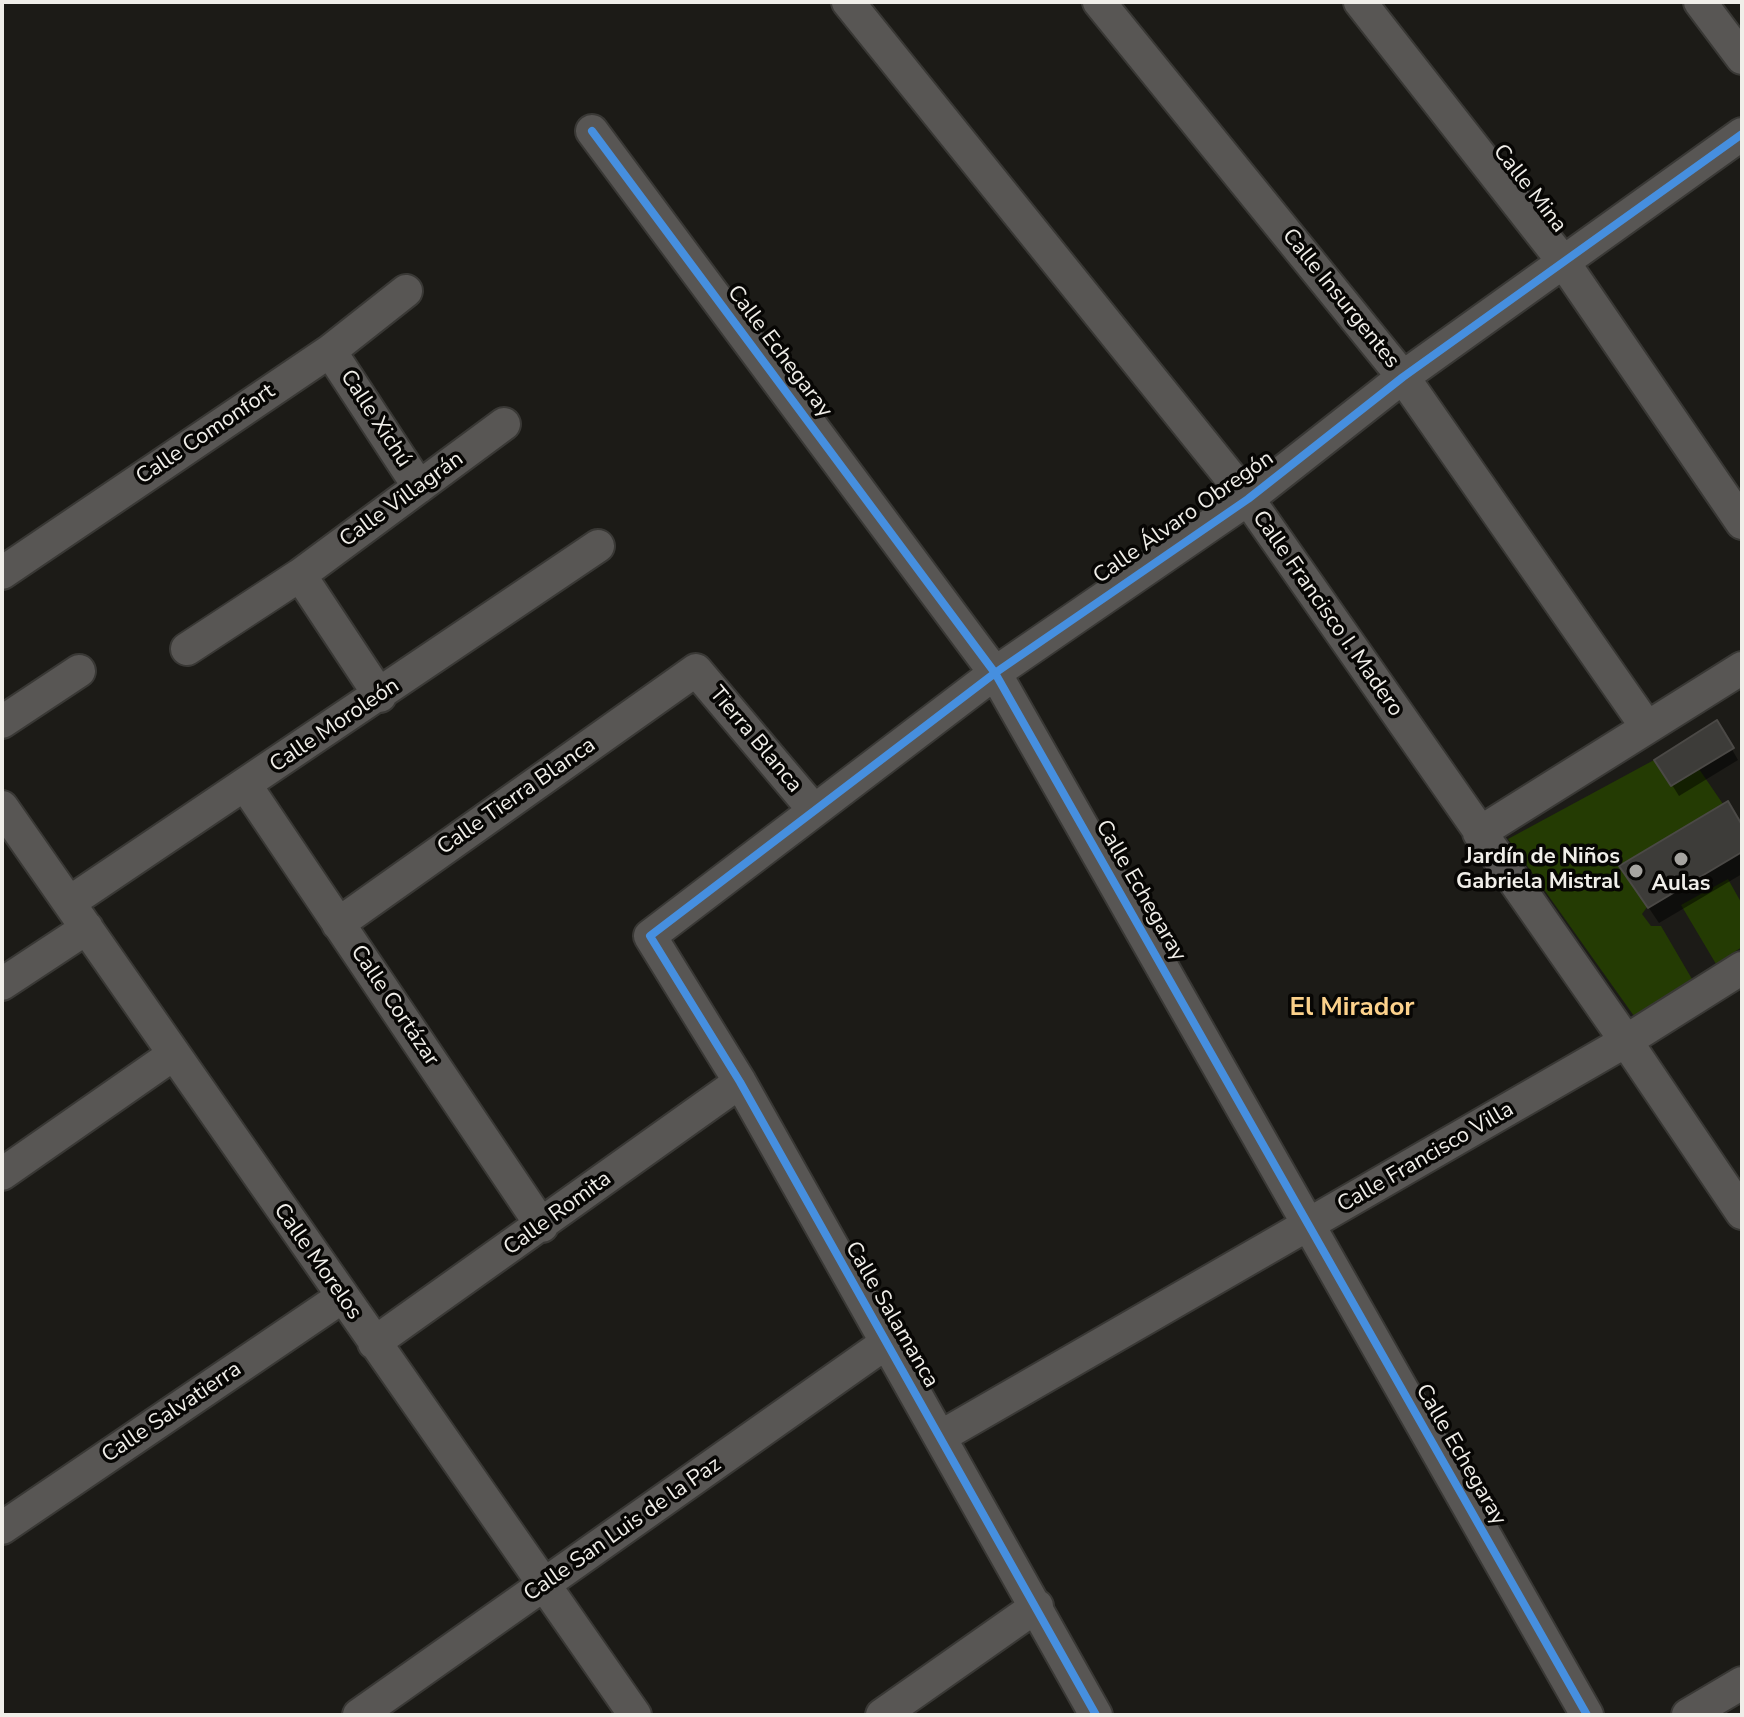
<!DOCTYPE html>
<meta charset="utf-8">
<style>
body{margin:0}
#map{position:relative;width:1744px;height:1717px;overflow:hidden;background:#1c1b17;font-family:"Nunito Sans",sans-serif}
canvas{display:block}
.frame{position:absolute;inset:0;border:4px solid #f0eee9;pointer-events:none}
</style>
<div id="map">
<canvas width="1744" height="1717"></canvas>
<div class="frame"></div>
</div>
<script>
const ctx = document.querySelector('canvas').getContext('2d');
ctx.lineJoin = 'round';
function paint(path, color) {
  ctx.fillStyle = color;
  ctx.fill(path, 'evenodd');
}
function poly(rows) {
  const path = new Path2D();
  for (const r of rows) {
    path.moveTo(r[0], r[1]);
    for (let i = 2; i < r.length; i += 2) path.lineTo(r[i], r[i + 1]);
  }
  return path;
}
function strokePath(path, color, width, dash) {
  ctx.strokeStyle = color;
  ctx.lineWidth = width;
  ctx.lineCap = dash ? 'butt' : 'round';
  ctx.setLineDash(dash || []);
  ctx.stroke(path);
}
function label(font, color, halo, rows, align = 'center') {
  ctx.font = font + ' "Nunito Sans",sans-serif';
  ctx.lineWidth = 7;
  ctx.setLineDash([]);
  ctx.textBaseline = 'middle';
  ctx.strokeStyle = halo;
  ctx.fillStyle = color;
  for (const [text, x, y, turn = 0] of rows) {
    ctx.save();
    ctx.translate(x, y);
    ctx.rotate((+turn || 0) * Math.PI / 180);
    ctx.textAlign = isNaN(turn) ? turn : align;
    if (halo) ctx.strokeText(text, 0, 0);
    ctx.fillText(text, 0, 0);
    ctx.restore();
  }
}
const green = poly([
 [1654,760,1671,786,1699,769,1723,804,1642,914,1651,926,1661,926,1692,979,1634,1016,1508,839],
 [1728,879,1742,904,1742,947,1716,964,1681,905]
]);
const shadow = poly([
 [1717,723,1738,760,1679,796,1657,761],
 [1742,829,1742,874,1659,923,1632,883]
]);
const building = poly([
 [1717,720,1734,748,1671,786,1654,760,1717,720],
 [1728,801,1742,825,1742,852,1648,908,1619,866,1728,801]
]);
const street = poly([
 [848,2,1248,499,1626,1041,1742,1213],
 [1099,2,1403,377,1646,726],
 [1360,2,1562,260,1742,523],
 [1700,2,1742,58],
 [592,131,995,673,1587,1715],
 [330,351,419,487],
 [2,573,330,351,406,291],
 [300,575,380,696],
 [187,649,300,575,504,424],
 [2,722,79,671],
 [246,786,542,1226],
 [2,807,635,1715],
 [1479,833,1742,668],
 [70,902,598,546],
 [338,924,696,670,813,809],
 [2,984,87,928],
 [2,1174,174,1054],
 [374,1343,740,1082],
 [940,1437,1626,1041,1742,968],
 [2,1528,342,1297],
 [359,1715,886,1343],
 [882,1715,1037,1606],
 [1096,1715,740,1082,650,936,995,673,1248,499,1403,377,1742,134],
 [1688,1715,1742,1683]
]);
const cycleway = poly([
 [592,131,995,673,1587,1715],
 [1096,1715,740,1082,650,936,995,673,1248,499,1403,377,1742,134]
]);
const markers = [
 [1681,859,8,"#a6a4a0"],
 [1636,871,8,"#a6a4a0"]
];
const streetNames = [
 ["Calle Mina",1529,189,52],
 ["Calle Insurgentes",1340,299,51],
 ["Calle Echegaray",779,352,53],
 ["Calle Xichú",375,419,57],
 ["Calle Comonfort",206,435,-34],
 ["Calle Villagrán",402,500,-36],
 ["Calle Álvaro Obregón",1184,518,-35],
 ["Calle Francisco I. Madero",1327,614,55],
 ["Calle Moroleón",335,726,-34],
 ["Tierra Blanca",755,740,50],
 ["Calle Tierra Blanca",517,797,-35],
 ["Calle Echegaray",1140,891,60],
 ["Calle Cortázar",394,1006,56],
 ["Calle Francisco Villa",1426,1158,-30],
 ["Calle Romita",558,1214,-36],
 ["Calle Morelos",317,1262,55],
 ["Calle Salamanca",891,1315,60],
 ["Calle Salvatierra",172,1413,-34],
 ["Calle Echegaray",1460,1455,60],
 ["Calle San Luis de la Paz",623,1530,-35]
];
const poiNames = [
 ["Jardín de Niños",1620,858],
 ["Gabriela Mistral",1620,883],
 ["Aulas",1681,885,"center"]
];
const quarterNames = [
 ["El Mirador",1352,1009]
];
paint(green, '#243b03');
paint(shadow, '#0007');
paint(building, '#3d3c39');
strokePath(building, '#4b4946', 2);
strokePath(street, '#393835', 36);
strokePath(street, '#585654', 32);
strokePath(cycleway, '#468fdf', 8);
for (const [x, y, r, color] of markers) {
  const dot = new Path2D();
  dot.arc(x, y, r, 0, 2 * Math.PI);
  ctx.fillStyle = color;
  ctx.fill(dot);
  strokePath(dot, '#070604', 3);
}
label('22px', '#f0eee9', '#070604', streetNames);
label('bold 22px', '#f0eee9', '#070604', poiNames, 'right');
label('bold 26px', '#fcd18b', '#070604', quarterNames);
</script>
